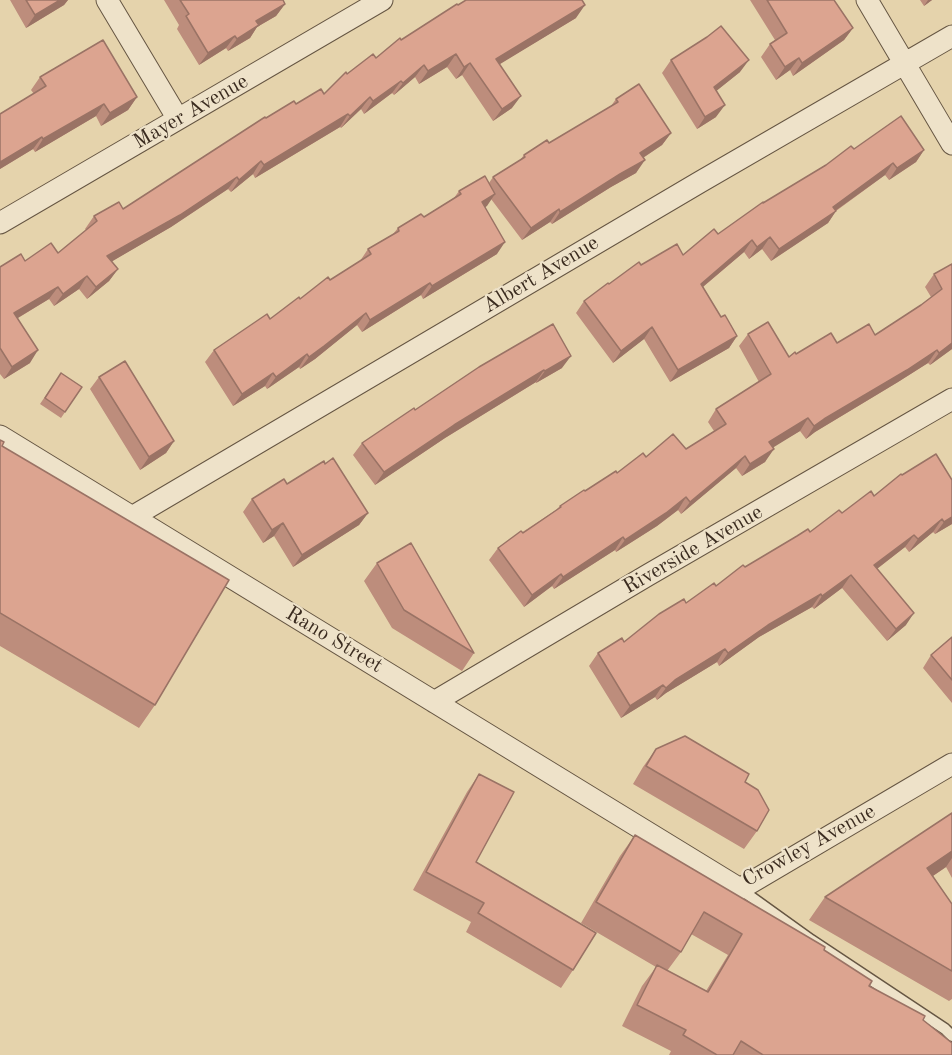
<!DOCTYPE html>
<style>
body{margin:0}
canvas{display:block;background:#e5d3ac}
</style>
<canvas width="952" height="1055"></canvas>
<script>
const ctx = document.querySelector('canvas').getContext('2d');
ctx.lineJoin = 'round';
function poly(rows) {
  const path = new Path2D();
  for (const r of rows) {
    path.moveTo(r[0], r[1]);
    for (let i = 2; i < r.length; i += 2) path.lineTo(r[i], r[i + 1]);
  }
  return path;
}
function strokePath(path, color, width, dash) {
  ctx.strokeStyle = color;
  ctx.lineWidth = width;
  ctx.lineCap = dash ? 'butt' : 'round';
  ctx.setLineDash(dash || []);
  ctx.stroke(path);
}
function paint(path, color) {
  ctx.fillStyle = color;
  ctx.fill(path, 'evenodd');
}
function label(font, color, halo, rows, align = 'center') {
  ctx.font = font + ' "Old Standard TT",serif';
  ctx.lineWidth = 4.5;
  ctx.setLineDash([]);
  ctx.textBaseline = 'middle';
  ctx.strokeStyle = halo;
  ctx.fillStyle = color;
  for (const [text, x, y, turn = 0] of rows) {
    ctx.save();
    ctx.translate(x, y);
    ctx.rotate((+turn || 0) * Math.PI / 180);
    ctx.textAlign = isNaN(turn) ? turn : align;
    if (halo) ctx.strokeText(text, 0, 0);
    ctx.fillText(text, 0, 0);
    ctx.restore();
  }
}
const service = poly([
 [740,889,811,940,945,1029,952,1036]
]);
const minor = poly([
 [107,0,178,119],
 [867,0,952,144],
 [0,223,382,0],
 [0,436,740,889,952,764],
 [132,517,700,182,952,36],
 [434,702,648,575,952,399]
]);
const wall = poly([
 [10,0,68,0,64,5,26,28],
 [164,0,283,0,285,4,276,16,257,27,250,38,228,51,226,48,199,65,177,29,179,25],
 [750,0,834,0,853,28,844,40,793,76,790,70,776,80,761,57,770,44,775,40],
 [920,0,932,0,924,6],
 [458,5,576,18,499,64,512,108,493,121,462,75,456,79,447,67,419,84,415,77,394,95,392,93,364,114,361,109,341,128,340,127,255,178,253,174,231,192,228,189,171,227,112,261,118,269,109,281,87,299,79,289,54,306,49,299,18,318,30,363,4,379,0,374,0,267,58,253,86,230,85,229,94,216,123,209,266,118,296,104,324,94,347,74,376,58,401,40],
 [671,60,740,72,716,91,716,117,697,129,662,73],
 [40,77,137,97,128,110,101,126,96,116,35,152,33,149,0,169,0,114,34,94,31,90],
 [616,99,671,133,662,145,643,158,636,173,611,187,552,224,550,222,522,240,491,199,485,207,497,254,423,299,421,295,362,332,357,325,315,359,300,369,299,367,267,389,265,386,233,406,205,362,214,350,270,319,360,261,368,249,393,234,398,228,424,217,454,198,459,191,489,183,493,177,520,160,524,155,549,143,611,106],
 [854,149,924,150,916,162,889,180,885,175,836,211,828,223,771,261,762,249,749,259,744,252,703,287,721,317,737,336,729,348,670,382,644,339,613,363,576,313,584,301,641,265,683,255,718,234,763,203],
 [952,264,952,349,930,365,928,363,898,382,815,432,806,439,800,431,772,447,765,462,742,476,736,468,681,514,678,510,657,526,616,552,615,550,554,589,552,586,524,607,489,560,498,548,556,510,560,506,585,491,646,457,686,449,714,431,708,422,716,409,759,382,739,346,748,334,789,357,796,354,837,343,875,335,921,305,931,297,925,287,934,274],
 [479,367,562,368,536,383,536,382,445,438,375,485,353,455,362,443,415,410],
 [61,373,82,387,61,418,40,404],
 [99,377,174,441,166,453,140,470,90,389],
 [0,440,2,446,155,705,139,728,0,646],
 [901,474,952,524,935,534,933,532,909,552,905,547,877,569,906,625,887,641,842,588,814,609,812,607,759,637,719,666,717,662,666,693,657,700,655,697,621,718,589,666,598,653,624,642,686,603,716,586,745,567,810,532,874,496],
 [287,484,368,513,359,525,293,567,274,536,263,543,243,512,252,499],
 [377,563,474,653,462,671,392,628,364,581],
 [952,637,952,703,923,668,931,655],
 [656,749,745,782,757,831,744,849,633,784,643,767],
 [479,774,476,862,573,970,561,988,466,932,471,922,413,890,467,792],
 [952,813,952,878,946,867,933,876,952,904,952,999,949,1001,809,920,825,897],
 [635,835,824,950,869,986,923,1020,952,1055,669,1055,671,1051,622,1026,642,986,656,967,581,923,620,856],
 [691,934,728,955,706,991,667,971,681,952]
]);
const shadedWall = poly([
 [60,0,68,0,64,5,26,28,35,15],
 [928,0,932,0,924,6],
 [285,4,276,16,257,27,250,38,228,51,237,39,256,21],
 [585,5,576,18,487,72,496,59],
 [853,28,844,40,793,76,802,63],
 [235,36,226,48,199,65,208,53],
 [456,54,447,67,419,84,428,71],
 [799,58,790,70,776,80,785,67],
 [749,60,740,72,705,100,714,87],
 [470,63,462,75,456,79,464,67],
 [424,65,415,77,394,95,403,83],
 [401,81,392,93,364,114,373,101],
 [521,96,512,108,493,121,502,109],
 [137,97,128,110,101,126,110,113],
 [370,97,361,109,341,128,350,116],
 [104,104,96,116,35,152,43,139],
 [725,105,716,117,697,129,705,117],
 [348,114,340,127,255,178,264,165],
 [671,133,662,145,632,165,640,153],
 [42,137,33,149,0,169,0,162],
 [924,150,916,162,889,180,897,168],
 [645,160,636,173,611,187,552,224,560,212,620,174],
 [261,161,253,174,231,192,239,180],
 [893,163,885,175,828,216,836,211,828,223,771,261,779,249,833,207],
 [237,177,228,189,171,227,99,269,107,256],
 [495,194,487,206,474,215,482,202],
 [559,209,550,222,522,240,531,228],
 [770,237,762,249,749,259,757,247],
 [752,240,744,252,692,296,701,284],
 [505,242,497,254,423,299,432,286],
 [118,269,109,281,87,299,96,287],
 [87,276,79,289,54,306,63,294],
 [430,283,421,295,362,332,370,320],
 [58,287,49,299,6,325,14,313],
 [366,313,357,325,315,359,300,369,309,357],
 [652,327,644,339,613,363,621,351],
 [737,336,729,348,670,382,678,370],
 [952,343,952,349,930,365,939,353],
 [38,350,30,363,4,379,12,367],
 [937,350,928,363,898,382,815,432,806,439,814,426,824,419],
 [307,354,299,367,267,389,276,377],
 [571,356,562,368,536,383,545,371],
 [544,370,536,382,445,438,375,485,384,472,454,425],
 [273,373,265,386,233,406,242,394],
 [808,418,800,431,761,455,769,442],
 [174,441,166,453,140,470,149,457],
 [774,449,765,462,742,476,750,464],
 [745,456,736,468,681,514,690,502],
 [686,497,678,510,657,526,616,552,625,540],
 [368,513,359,525,293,567,302,555],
 [952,517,952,524,935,534,944,522],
 [942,519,933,532,909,552,918,539],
 [283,523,274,536,263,543,272,530],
 [914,535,905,547,865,578,874,565],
 [623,537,615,550,554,589,563,577],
 [561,574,552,586,524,607,532,595],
 [851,575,842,588,814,609,822,596],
 [821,594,812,607,759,637,719,666,728,653,768,625],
 [914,613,906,625,887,641,896,629],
 [725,649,717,662,666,693,657,700,666,688,675,680],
 [663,685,655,697,621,718,630,706],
 [952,851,952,858,946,867,912,890,927,868]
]);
const building = poly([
 [26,0,60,0,35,15,26,0],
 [180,0,283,0,285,4,256,21,259,25,237,39,235,36,208,53,186,16,189,14,180,0],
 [466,0,582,0,585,5,496,59,521,96,502,109,470,63,464,67,456,54,428,71,424,65,403,83,401,81,373,101,370,97,350,116,348,114,264,165,261,161,239,180,237,177,180,215,107,256,118,269,96,287,87,276,63,294,58,287,14,313,38,350,12,367,0,348,0,267,21,254,25,261,51,243,58,253,97,221,94,216,119,202,123,209,265,117,266,118,294,101,296,104,321,89,324,94,346,72,347,74,373,54,376,58,400,38,401,40,457,4,458,5,466,0],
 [767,0,834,0,853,28,802,63,799,58,785,67,770,44,787,33,767,0],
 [721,26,749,60,714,87,725,105,705,117,671,60,707,37,721,26],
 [103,40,137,97,110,113,104,104,43,139,42,137,0,162,0,114,46,86,40,77,103,40],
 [639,84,671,133,640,153,645,160,620,174,560,212,559,209,531,228,493,177,525,157,524,155,547,140,549,143,618,102,616,99,639,84],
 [901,116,924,150,897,168,893,163,833,207,836,211,779,249,770,237,757,247,752,240,701,284,721,317,725,315,737,336,678,370,652,327,621,351,584,301,608,283,609,284,639,262,641,265,677,244,683,255,714,229,718,234,763,202,763,203,826,165,851,146,854,149,901,116],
 [485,176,495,194,482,202,505,242,432,286,430,283,370,320,366,313,324,346,309,357,307,354,276,377,273,373,242,394,214,350,267,314,270,319,299,297,300,299,328,277,330,280,371,254,368,249,399,231,398,228,421,214,424,217,461,194,459,191,485,176],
 [952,264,952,343,939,353,937,350,907,370,824,419,814,426,808,418,769,442,774,449,750,464,745,456,690,502,686,497,666,513,625,540,623,537,563,577,561,574,532,595,498,548,521,531,523,533,561,507,560,506,584,490,585,491,616,471,617,473,643,453,646,457,673,434,686,449,726,424,716,409,771,374,748,334,768,322,789,357,795,352,796,354,831,333,837,343,869,324,875,335,921,305,942,289,934,274,952,264],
 [553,324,571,356,545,371,544,370,454,425,384,472,362,443,414,408,415,410,479,367,553,324],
 [125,361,174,441,149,457,99,377,125,361],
 [61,373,82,387,65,412,45,398,61,373],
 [0,440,4,442,2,446,229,580,155,705,0,613,0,440],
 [936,454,952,480,952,517,944,522,942,519,918,539,914,535,874,565,914,613,896,629,851,575,822,596,821,594,768,625,728,653,725,649,675,680,666,688,663,685,630,706,598,653,622,638,624,642,659,614,684,599,686,603,714,583,716,586,743,565,745,567,797,536,808,529,810,532,839,510,842,513,871,491,874,496,901,474,902,475,936,454],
 [333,458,368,513,302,555,283,523,272,530,252,499,284,479,287,484,324,461,325,464,333,458],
 [411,543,474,653,404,610,377,563,411,543],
 [952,637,952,680,931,655,952,637],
 [685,736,749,774,745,782,758,790,769,810,757,831,646,766,656,749,685,736],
 [479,774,514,792,476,862,596,933,573,970,478,913,484,903,426,872,479,774],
 [952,813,952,851,927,868,952,904,952,971,825,897,952,813],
 [635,835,825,947,824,950,872,981,869,986,925,1016,923,1020,952,1043,952,1055,763,1055,741,1041,733,1055,717,1055,683,1035,686,1030,637,1005,657,965,708,992,742,934,704,912,681,952,596,902,635,835]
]);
const streetNames = [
 ["Mayer Avenue",191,112,-30],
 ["Albert Avenue",541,275,-31],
 ["Riverside Avenue",693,550,-30],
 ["Rano Street",334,640,31],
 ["Crowley Avenue",809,846,-29]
];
strokePath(service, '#665643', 13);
strokePath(minor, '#665643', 23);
strokePath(service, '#eee2c9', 10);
strokePath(minor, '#eee2c9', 21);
paint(wall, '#bd8d7c');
paint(shadedWall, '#9a7365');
paint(building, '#dca490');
strokePath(building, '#9a7365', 1.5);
label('21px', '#3b2c20', '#eee2c9', streetNames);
</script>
